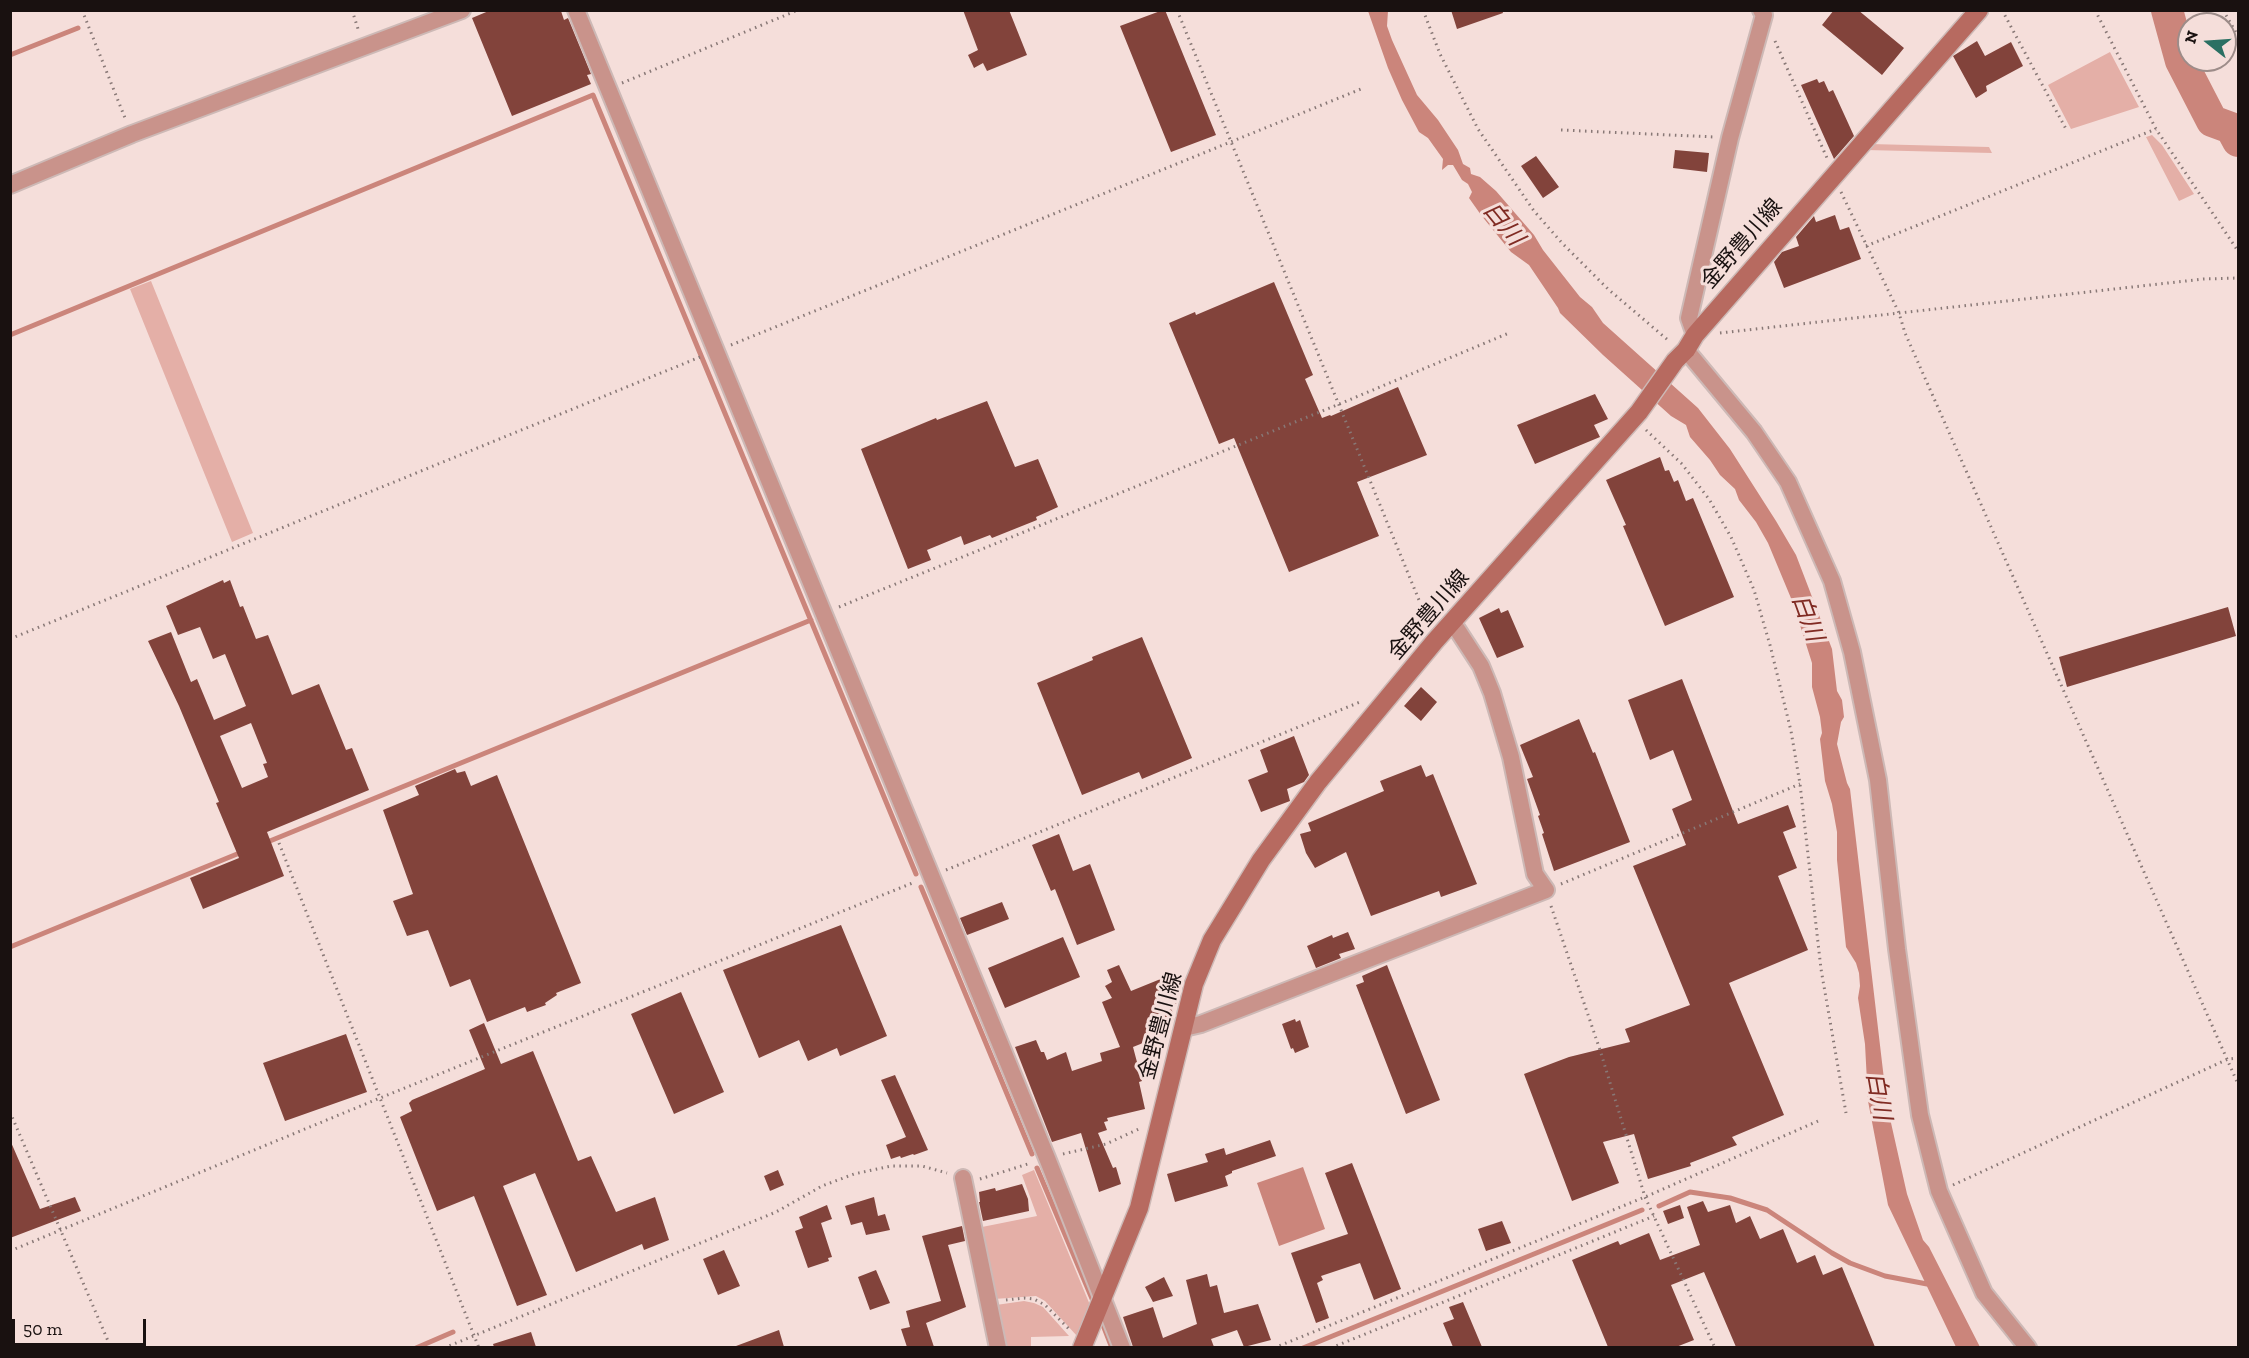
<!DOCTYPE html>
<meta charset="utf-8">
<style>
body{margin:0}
#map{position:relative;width:2249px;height:1358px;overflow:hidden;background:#f5deda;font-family:"Zilla Slab",serif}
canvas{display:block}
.frame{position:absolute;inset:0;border:12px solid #191110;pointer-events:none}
.north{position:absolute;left:2177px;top:12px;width:60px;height:60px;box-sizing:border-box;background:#f5deda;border:2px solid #9d8c89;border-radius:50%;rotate:287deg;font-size:16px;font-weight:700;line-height:24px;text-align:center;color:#191110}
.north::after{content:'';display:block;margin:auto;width:21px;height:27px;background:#2b7063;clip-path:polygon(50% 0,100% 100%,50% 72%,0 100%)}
.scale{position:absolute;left:12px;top:1319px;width:134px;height:27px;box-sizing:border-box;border:3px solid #191110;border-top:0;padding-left:8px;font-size:18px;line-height:21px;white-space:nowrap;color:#191110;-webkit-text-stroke:4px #f5deda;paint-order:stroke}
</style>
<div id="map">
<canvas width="2249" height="1358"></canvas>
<div class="frame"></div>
<div class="north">N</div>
<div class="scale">50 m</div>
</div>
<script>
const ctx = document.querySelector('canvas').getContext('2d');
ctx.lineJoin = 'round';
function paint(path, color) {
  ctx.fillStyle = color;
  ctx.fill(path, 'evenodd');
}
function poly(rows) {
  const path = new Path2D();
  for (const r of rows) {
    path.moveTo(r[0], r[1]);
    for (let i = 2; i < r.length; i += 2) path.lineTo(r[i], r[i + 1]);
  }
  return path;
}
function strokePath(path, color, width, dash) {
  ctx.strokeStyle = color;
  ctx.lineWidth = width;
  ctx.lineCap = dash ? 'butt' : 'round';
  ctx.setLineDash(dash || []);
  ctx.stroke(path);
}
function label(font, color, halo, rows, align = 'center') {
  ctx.font = font + ' "Zilla Slab","Noto Sans JP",serif';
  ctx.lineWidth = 6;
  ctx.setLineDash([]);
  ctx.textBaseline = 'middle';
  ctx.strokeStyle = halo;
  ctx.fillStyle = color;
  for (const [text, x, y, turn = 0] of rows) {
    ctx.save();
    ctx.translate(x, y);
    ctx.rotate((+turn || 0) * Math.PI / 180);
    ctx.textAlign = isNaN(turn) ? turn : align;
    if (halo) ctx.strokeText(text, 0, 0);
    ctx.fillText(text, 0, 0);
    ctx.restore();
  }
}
const green = poly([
 [2110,52,2139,107,2071,129,2048,85],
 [2152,135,2162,145,2194,194,2179,201,2146,137],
 [1870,144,1989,147,1992,153,1866,150],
 [151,281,253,533,232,542,130,289],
 [1034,1170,1090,1305,1077,1336,1045,1301,1036,1296,994,1299,977,1228,1037,1216,1022,1175],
 [1024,1301,1034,1303,1043,1307,1069,1336,1031,1337,1031,1347,1005,1347,996,1305]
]);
const water = poly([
 [1368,11,1388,11,1387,26,1392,40,1417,95,1438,120,1458,150,1463,164,1470,168,1471,174,1480,177,1496,191,1534,235,1543,250,1580,297,1592,307,1603,323,1698,408,1730,449,1776,521,1796,555,1832,649,1837,691,1842,700,1844,717,1841,722,1837,744,1847,783,1850,789,1887,1105,1907,1194,1923,1240,1929,1247,1980,1347,1956,1347,1888,1205,1868,1101,1865,1044,1858,998,1860,986,1859,973,1856,963,1846,947,1837,860,1837,832,1832,804,1825,781,1820,739,1822,733,1820,717,1812,687,1812,663,1793,603,1768,543,1756,522,1739,500,1735,489,1720,475,1710,460,1690,437,1686,425,1671,416,1603,355,1560,313,1558,308,1529,265,1511,252,1481,215,1469,198,1472,192,1468,184,1462,180,1453,165,1448,165,1442,170,1443,159,1428,138,1419,132,1402,100,1388,68],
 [1303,1167,1325,1229,1279,1246,1257,1183]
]);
const stream = poly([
 [10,55,78,28],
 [10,335,593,95,916,874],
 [265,843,811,620],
 [921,887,1032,1154],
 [10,947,242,852],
 [1037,1168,1093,1301],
 [1659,1206,1690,1192,1730,1198,1767,1210,1832,1253,1850,1263,1885,1276,1927,1284],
 [1103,1325,1112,1348],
 [416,1348,453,1332],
 [1303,1348,1642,1210]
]);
const river = poly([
 [2167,10,2181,61,2212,121,2231,128,2238,141]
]);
const building = poly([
 [491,10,561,11,564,20,568,18,591,74,587,75,591,84,512,116,472,18],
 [963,10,1009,10,1027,55,987,71,983,63,974,68,968,55,978,50],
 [1163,10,1165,10,1216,135,1171,152,1120,26],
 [1451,10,1502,10,1503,13,1457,29],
 [1834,10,1858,10,1904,48,1882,75,1822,25],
 [1977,41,1985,56,2011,42,2023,66,1986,86,1987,91,1976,98,1953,56],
 [1817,79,1819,83,1824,81,1829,92,1833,90,1854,136,1834,159,1801,85],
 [1675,150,1709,153,1707,172,1673,168],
 [1536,156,1559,187,1543,198,1521,166],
 [1835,215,1840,230,1849,227,1861,259,1784,288,1774,262,1782,252,1799,246,1796,237,1814,216,1816,222],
 [1274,282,1313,375,1305,379,1322,418,1330,415,1331,416,1398,387,1427,455,1357,482,1379,536,1289,572,1234,438,1219,444,1169,323,1195,312,1196,315],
 [1595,394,1608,419,1594,425,1600,437,1535,464,1517,425],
 [987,401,1015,467,1038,459,1058,507,1036,517,1037,520,992,538,990,535,964,545,961,536,927,550,931,560,908,569,861,449,936,418,937,420],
 [1660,457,1665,471,1669,470,1674,482,1678,480,1686,501,1693,498,1734,597,1665,626,1623,526,1626,525,1606,480],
 [223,580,224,583,230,580,240,607,243,606,256,639,268,635,292,695,319,684,346,750,352,748,369,790,267,832,284,876,203,909,190,878,239,858,216,803,219,802,179,706,148,641,171,632,191,682,197,679,214,720,246,706,225,654,213,659,200,627,178,635,166,606],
 [251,723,267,763,263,764,268,777,242,788,220,736],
 [2228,607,2236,636,2067,687,2059,657],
 [1499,608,1501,613,1508,610,1524,647,1497,658,1479,618],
 [1142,637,1192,758,1142,779,1139,772,1082,795,1037,683,1093,660,1092,657],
 [1682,679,1738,824,1788,805,1796,827,1783,832,1797,868,1778,876,1808,950,1729,983,1784,1115,1732,1137,1737,1145,1690,1163,1691,1166,1648,1179,1634,1134,1603,1142,1619,1183,1572,1201,1524,1074,1569,1057,1630,1042,1625,1029,1690,1005,1633,866,1686,845,1672,809,1692,800,1673,750,1650,760,1628,700],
 [1421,687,1437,702,1421,721,1404,706],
 [1579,719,1593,753,1595,752,1630,842,1554,871,1542,834,1544,833,1538,816,1540,815,1527,779,1533,777,1520,745],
 [1294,736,1309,775,1304,782,1287,789,1290,801,1261,812,1248,780,1268,772,1260,750],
 [1421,765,1426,777,1433,774,1477,884,1441,897,1439,891,1371,916,1346,852,1315,868,1306,853,1300,834,1311,831,1308,823,1384,791,1380,781],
 [455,769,457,773,465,771,471,786,497,775,581,983,556,993,557,995,545,1003,546,1005,527,1012,525,1007,487,1022,470,979,450,987,428,930,407,936,393,901,413,894,383,810,419,795,415,786],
 [1059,834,1073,871,1090,864,1115,930,1077,945,1055,889,1051,891,1032,845],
 [1002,902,1009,919,967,935,960,918],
 [841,925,887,1036,840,1056,837,1048,808,1061,799,1040,759,1058,723,970],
 [1348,932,1355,949,1339,954,1341,958,1316,968,1307,946,1332,935,1333,938],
 [1063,937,1080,977,1005,1008,988,968],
 [1119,965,1131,991,1168,976,1178,1002,1171,1007,1174,1017,1171,1026,1146,1036,1148,1041,1133,1047,1142,1081,1139,1082,1145,1109,1107,1118,1108,1121,1104,1122,1107,1130,1098,1133,1113,1168,1116,1167,1121,1184,1099,1192,1081,1133,1052,1142,1015,1047,1036,1040,1041,1052,1044,1052,1047,1060,1066,1052,1072,1071,1102,1061,1100,1053,1120,1047,1102,1002,1112,998,1105,986,1112,982,1107,970],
 [1387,965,1440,1100,1406,1114,1356,985,1364,982,1362,976],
 [681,992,724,1092,674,1114,631,1014],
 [1295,1019,1296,1022,1300,1020,1309,1047,1295,1053,1293,1048,1291,1049,1282,1024],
 [484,1023,501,1064,533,1051,578,1161,591,1156,616,1212,655,1197,669,1240,644,1250,642,1244,576,1272,535,1173,503,1186,547,1295,517,1306,474,1196,437,1211,400,1117,412,1111,409,1103,412,1100,485,1069,469,1030],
 [346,1034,367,1092,285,1121,263,1063],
 [895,1075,928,1150,914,1155,913,1154,901,1158,900,1156,891,1159,886,1145,906,1137,881,1080],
 [10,1140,40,1209,75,1197,81,1211,10,1238],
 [1270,1140,1276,1156,1232,1171,1232,1173,1225,1176,1228,1186,1175,1202,1167,1174,1208,1162,1205,1154,1224,1148,1226,1155],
 [1352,1163,1401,1289,1374,1300,1360,1263,1321,1276,1323,1280,1317,1283,1329,1318,1316,1323,1291,1253,1348,1234,1325,1173],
 [778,1170,784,1185,770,1191,764,1176],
 [1022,1184,1028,1199,1029,1211,983,1221,979,1202,980,1202,979,1192,995,1188,996,1191],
 [874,1197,878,1216,885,1214,890,1230,866,1235,862,1222,851,1225,845,1206],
 [1703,1201,1708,1212,1730,1205,1736,1223,1750,1216,1760,1239,1783,1229,1797,1263,1815,1255,1823,1275,1842,1267,1875,1347,1736,1347,1704,1272,1671,1285,1694,1340,1676,1347,1608,1347,1572,1260,1618,1241,1620,1245,1649,1233,1660,1260,1700,1245,1687,1207],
 [827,1205,832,1219,821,1223,832,1257,828,1258,829,1261,808,1268,795,1231,803,1228,799,1217],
 [1680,1205,1684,1218,1668,1224,1663,1211],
 [1502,1221,1511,1243,1486,1251,1478,1229],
 [962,1226,965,1241,948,1245,966,1307,926,1323,934,1347,907,1347,901,1329,910,1327,906,1311,941,1301,922,1236],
 [724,1250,740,1286,718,1295,703,1259],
 [876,1270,890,1303,870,1310,858,1277],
 [1207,1274,1210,1287,1217,1285,1224,1313,1258,1304,1271,1340,1244,1347,1237,1330,1211,1339,1214,1347,1133,1347,1123,1317,1153,1307,1163,1338,1197,1324,1186,1280],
 [1164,1277,1173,1296,1153,1302,1145,1287],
 [1463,1302,1482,1347,1453,1347,1443,1323,1454,1319,1449,1307],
 [779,1330,784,1347,736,1347,736,1346],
 [531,1332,536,1347,494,1347,493,1344]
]);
const path = poly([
 [82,10,125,118],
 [352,10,359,32],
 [1177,10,1428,622],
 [1423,10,1440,54,1478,129,1534,211,1562,243,1608,289,1669,341],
 [2002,10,2066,129],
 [2095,10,2156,129,2238,251],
 [2223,10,2238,36],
 [1775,41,1827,158],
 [622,83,798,10],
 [1561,130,1715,137],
 [1841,192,1899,313,1905,333,2238,1084],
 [1866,246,2156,129],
 [1720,333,2204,279,2238,278],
 [731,345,1361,89],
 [1646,430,1682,464,1709,499,1731,537,1754,590,1770,645,1791,731,1800,784,1821,969,1846,1113],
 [839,607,1337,405,1509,333],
 [10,639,700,357],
 [279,843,479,1348],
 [946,870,1360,702],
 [1561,884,1800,784],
 [1551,906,1600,1050,1645,1197,1715,1348],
 [10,1112,111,1348],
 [1063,1154,1106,1144,1141,1128],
 [980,1179,1031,1163],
 [1953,1185,2228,1059,2238,1058],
 [10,1251,380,1098,915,882],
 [1006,1300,1024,1298,1034,1299,1045,1305,1071,1331],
 [444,1348,776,1212,822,1186,854,1174,891,1166,922,1166,947,1173],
 [1274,1348,1645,1197,1818,1121],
 [1331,1348,1654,1216]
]);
const minor = poly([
 [576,10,1047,1158,1122,1348],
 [10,185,132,134,462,10],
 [1695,335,1689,318,1730,138,1764,15,1761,10],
 [1686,350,1754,432,1788,482,1832,581,1852,652,1878,780,1897,949,1920,1115,1939,1191,1984,1293,2028,1348],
 [1184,1028,1201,1024,1546,890,1535,874,1511,757,1492,693,1481,666,1453,623],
 [963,1178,998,1348]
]);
const secondary = poly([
 [1082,1348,1139,1208,1194,984,1212,940,1261,860,1318,782,1435,641,1639,412,1675,361,1686,350,1695,335,1979,10]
]);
const streetNames = [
 ["金野豊川線",1742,244,-49],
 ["金野豊川線",1429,615,-49],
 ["金野豊川線",1161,1026,-75]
];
const waterNames = [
 ["白川",1503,224,51],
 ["白川",1807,618,70],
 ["白川",1878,1096,80]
];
paint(green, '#e4afa7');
paint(water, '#cb857b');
strokePath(stream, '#cb857b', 5);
strokePath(river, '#cb857b', 32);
paint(building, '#82433b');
strokePath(minor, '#cdb9b6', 20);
strokePath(secondary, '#cdb9b6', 21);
strokePath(path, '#887876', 3, [1.5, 4.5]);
strokePath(minor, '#c9938b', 16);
strokePath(secondary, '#b76a60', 18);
label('22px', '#191110', '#f5deda', streetNames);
label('italic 24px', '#802b23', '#f5deda', waterNames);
</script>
